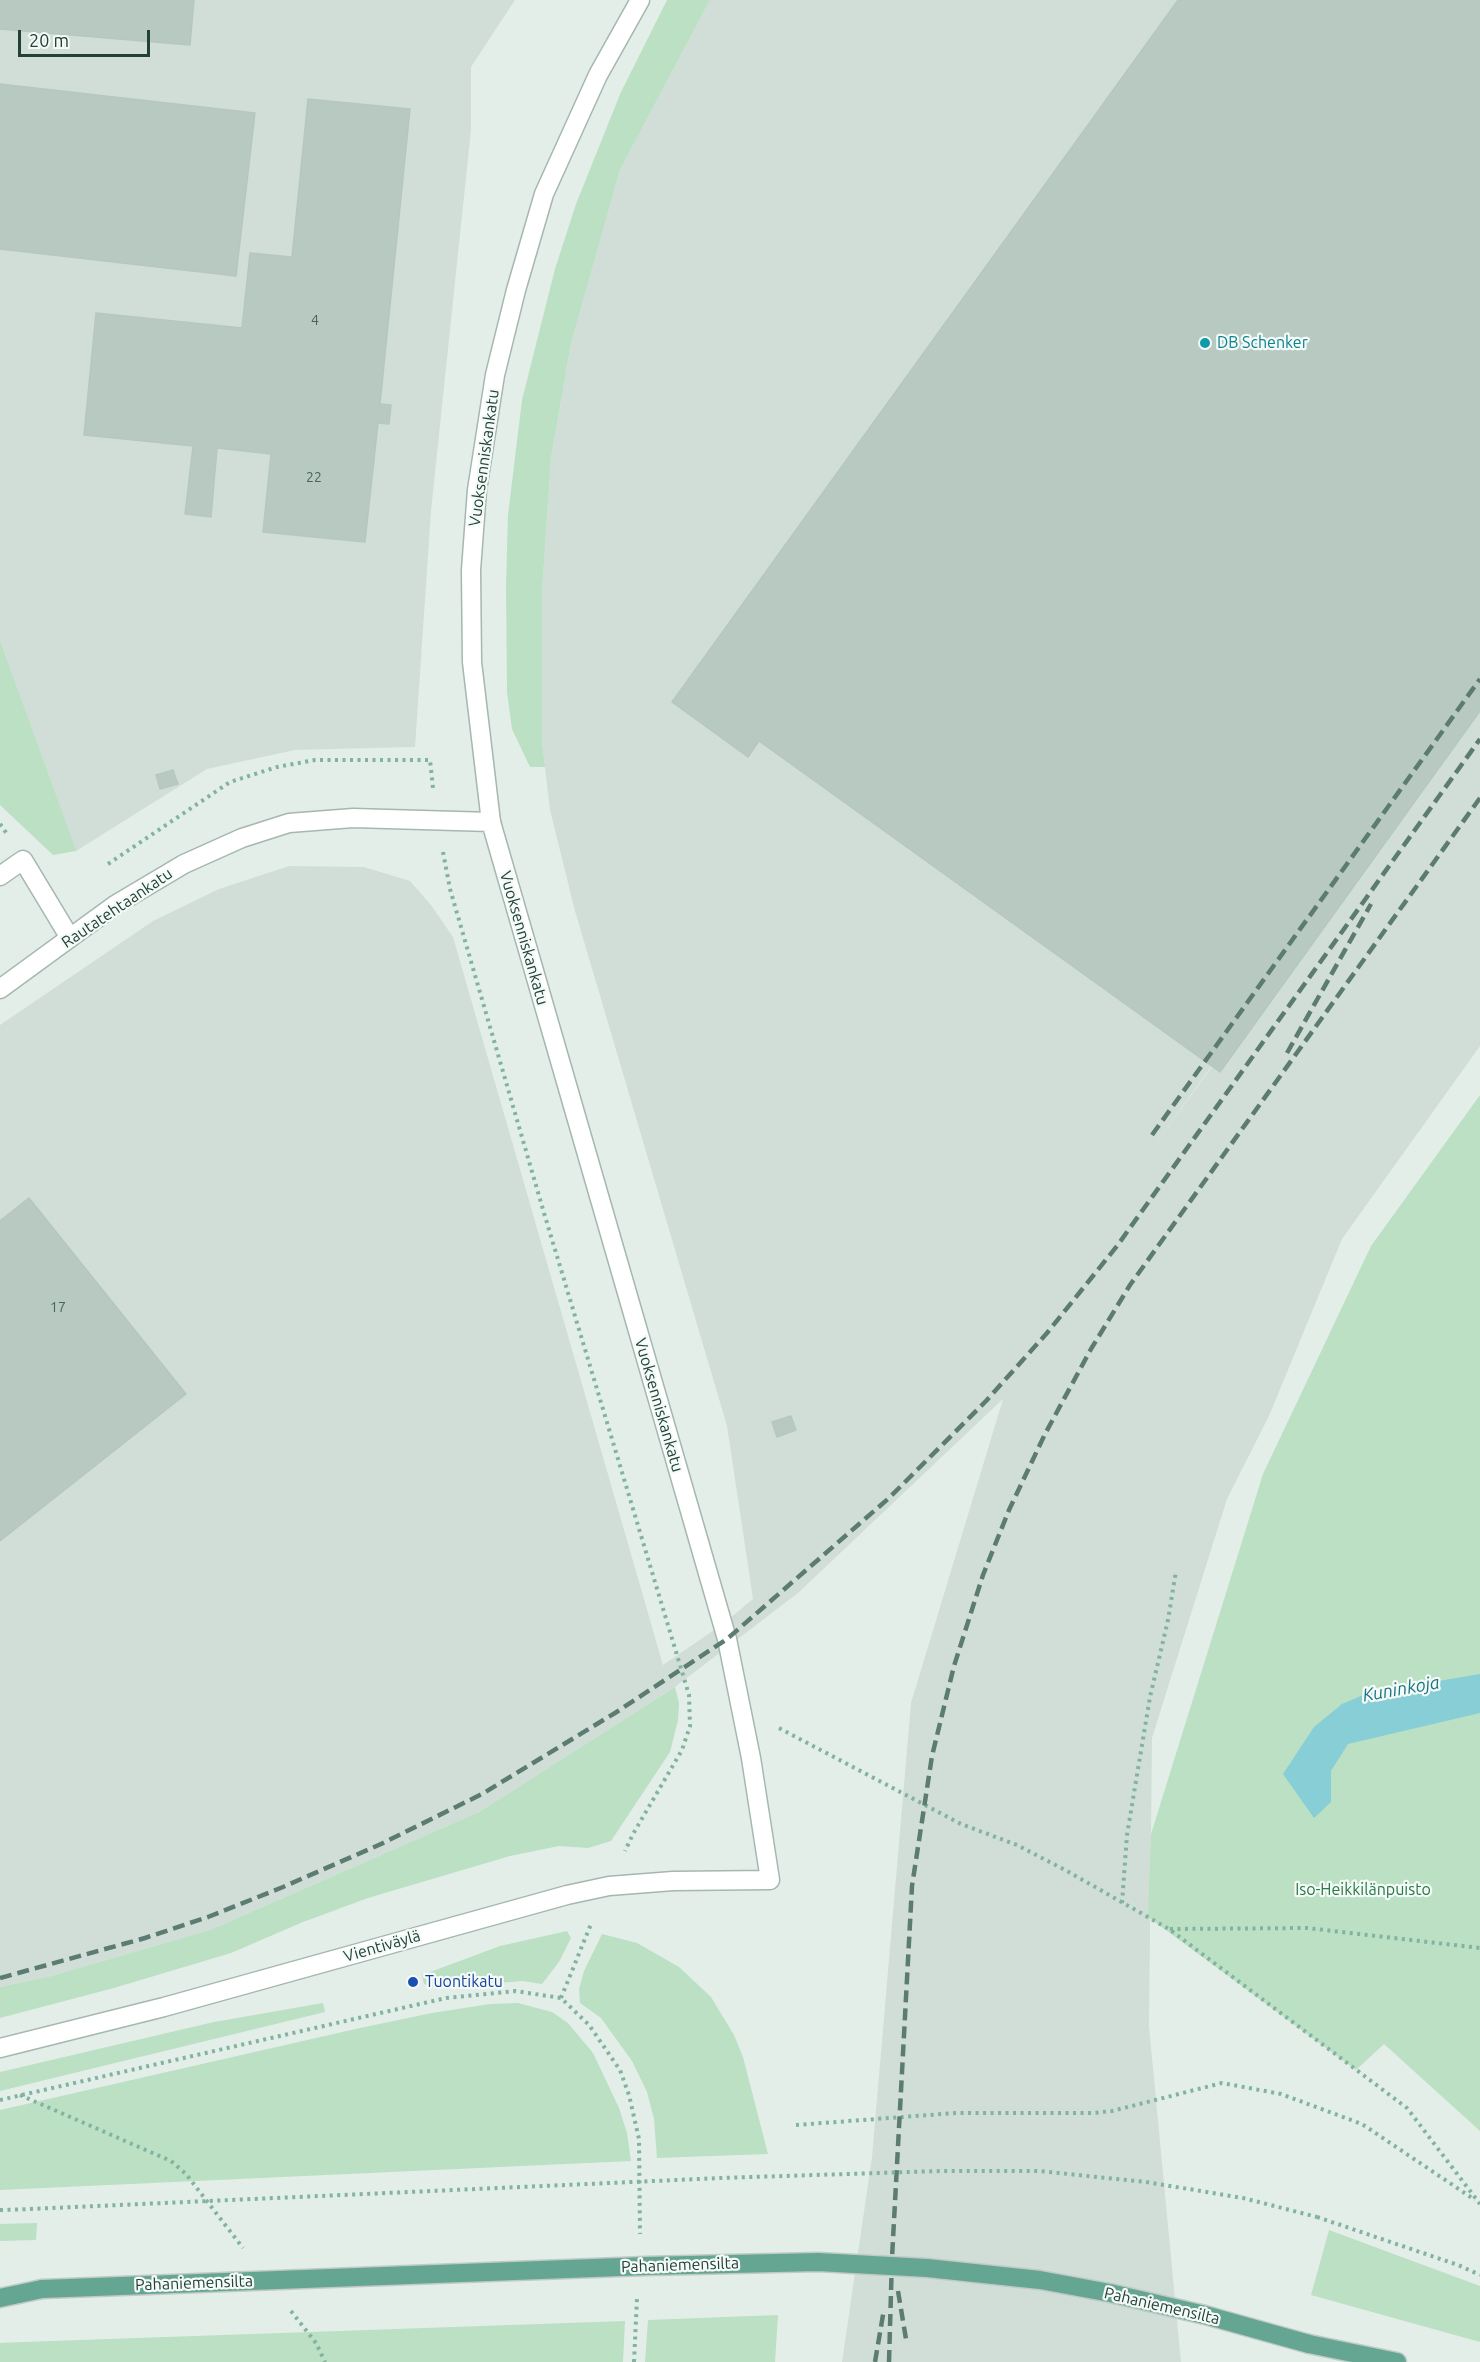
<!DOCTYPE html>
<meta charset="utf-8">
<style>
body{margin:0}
#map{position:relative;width:1480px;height:2362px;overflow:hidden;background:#e3eee9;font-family:Ubuntu,sans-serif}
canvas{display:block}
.scale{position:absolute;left:18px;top:30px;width:132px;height:27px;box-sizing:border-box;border:3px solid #224137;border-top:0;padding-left:8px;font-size:18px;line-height:21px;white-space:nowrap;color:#224137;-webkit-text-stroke:4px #f4faf7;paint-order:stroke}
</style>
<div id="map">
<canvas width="1480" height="2362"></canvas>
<div class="scale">20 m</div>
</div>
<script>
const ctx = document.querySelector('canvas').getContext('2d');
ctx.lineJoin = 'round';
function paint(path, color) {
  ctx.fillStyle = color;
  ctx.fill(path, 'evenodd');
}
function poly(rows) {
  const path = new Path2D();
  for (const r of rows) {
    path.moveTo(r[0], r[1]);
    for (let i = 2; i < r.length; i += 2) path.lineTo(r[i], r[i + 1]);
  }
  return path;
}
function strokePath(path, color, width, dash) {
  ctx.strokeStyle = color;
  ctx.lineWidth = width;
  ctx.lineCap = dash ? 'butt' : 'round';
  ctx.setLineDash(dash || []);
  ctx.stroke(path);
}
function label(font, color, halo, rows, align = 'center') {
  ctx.font = font + ' Ubuntu,sans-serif';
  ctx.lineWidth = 4.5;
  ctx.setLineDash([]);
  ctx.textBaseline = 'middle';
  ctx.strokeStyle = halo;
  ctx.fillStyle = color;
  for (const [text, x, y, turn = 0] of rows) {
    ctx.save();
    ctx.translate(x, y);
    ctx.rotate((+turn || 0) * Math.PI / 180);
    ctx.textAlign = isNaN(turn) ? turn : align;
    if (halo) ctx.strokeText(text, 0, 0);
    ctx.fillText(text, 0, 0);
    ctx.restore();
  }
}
const built = poly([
 [0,0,515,0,471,67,471,130,431,511,415,747,295,750,207,769,76,851,0,640],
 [710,0,1480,0,1480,690,1143,1162,1480,696,1480,1046,1342,1239,1269,1416,1227,1499,1152,1738,1149,2026,1181,2362,842,2362,872,2157,911,1703,1003,1399,798,1593,675,1687,479,1812,210,1930,51,1976,0,1987,0,1025,153,921,219,889,289,866,364,867,410,881,431,905,453,937,663,1665,723,1624,753,1599,727,1426,575,911,550,810,542,743,542,592,551,458,571,344,620,170]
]);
const green = poly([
 [667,0,710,0,620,170,571,344,551,458,542,592,542,743,545,767,530,767,512,729,507,692,506,585,508,515,522,400,555,269,576,204,621,92],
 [0,640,76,850,76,851,53,855,0,805],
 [1480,1095,1480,2131,1384,2044,1356,2070,1148,1917,1151,1834,1263,1474,1371,1246],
 [675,1687,679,1703,678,1720,670,1752,611,1841,588,1848,559,1846,510,1856,368,1898,303,1922,231,1953,114,1988,0,2018,0,1987,51,1976,210,1930,479,1812],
 [567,1931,571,1938,559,1962,542,1984,523,1981,437,1988,424,1984,422,1975,500,1946],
 [602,1934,637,1943,679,1967,711,1997,734,2035,743,2057,768,2154,657,2158,654,2119,647,2092,632,2061,601,2018,580,2003,579,1989,584,1971],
 [323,2003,325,2012,0,2091,0,2072,214,2022],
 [518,2003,552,2012,568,2023,593,2053,619,2108,627,2133,631,2161,0,2190,0,2110,360,2028,432,2013,490,2004],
 [37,2223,36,2240,0,2241,0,2224],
 [1329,2230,1480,2286,1480,2342,1311,2295],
 [778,2315,775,2362,645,2362,648,2320],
 [625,2321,623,2362,0,2362,0,2343,23,2342]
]);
const water = poly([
 [1480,1674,1480,1713,1348,1744,1331,1771,1331,1802,1314,1818,1283,1774,1314,1727,1342,1704,1368,1693]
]);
const building = poly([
 [0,0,194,0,190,45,0,29,0,0],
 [1178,0,1480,0,1480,711,1220,1072,759,741,748,757,672,702,1178,0],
 [0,84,255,113,236,276,0,249,0,84],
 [308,99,410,109,380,404,391,405,389,424,378,423,365,542,263,532,271,454,217,448,211,517,185,514,193,446,84,435,96,313,242,328,250,253,292,257,308,99],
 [173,770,178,784,160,789,156,775,173,770],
 [29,1198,186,1394,0,1541,0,1221,29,1198],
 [791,1416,796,1430,777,1437,772,1422,791,1416]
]);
const path = poly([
 [0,824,7,834],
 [443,852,450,889,544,1213,689,1695,690,1726,682,1750,633,1834,625,1851],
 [108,864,230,782,277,767,315,760,430,760,433,788],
 [779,1728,961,1824,1017,1845,1067,1871,1169,1929,1407,2108,1480,2204],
 [1122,1903,1127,1835,1150,1697,1168,1620,1176,1571],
 [1170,1929,1307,1928,1480,1948],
 [561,1998,591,1924],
 [20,2095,171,2161,186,2174,243,2248],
 [0,2100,446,1998,515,1991,561,1998,589,2025,620,2070,629,2095,639,2139,640,2234],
 [796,2125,956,2113,1093,2113,1112,2111,1222,2083,1281,2094,1362,2124,1475,2200],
 [0,2210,30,2209],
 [1317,2217,1458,2265,1480,2275],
 [291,2311,316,2343,325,2362],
 [634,2362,637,2298]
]);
const service = poly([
 [0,876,23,860,70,938]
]);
const minor = poly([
 [491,822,472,662,471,570,477,490,495,375,516,290,544,194,598,75,640,0]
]);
const tertiary = poly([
 [0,989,115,905,184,864,242,838,289,823,353,818,491,822,727,1639,751,1758,770,1880,673,1881,609,1886,567,1895,164,2007,0,2048]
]);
const primary = poly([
 [0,2298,42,2289],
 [1309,2344,1397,2362]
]);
const rail = poly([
 [1287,1053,1371,904],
 [1152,1135,1480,679],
 [0,1978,145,1938,208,1917,283,1887,381,1844,482,1794,615,1713,727,1639,889,1498,986,1401,1047,1333,1117,1246,1480,739],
 [898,2291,906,2339],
 [875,2362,884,2309],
 [889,2362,892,2258,912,1886,932,1756,954,1666,983,1575,1009,1510,1045,1434,1091,1349,1130,1285,1480,798]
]);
const pathBridge = poly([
 [30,2209,721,2178,941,2171,1039,2171,1146,2182,1243,2198,1317,2217]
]);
const primaryBridge = poly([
 [42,2289,646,2266,818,2262,927,2268,1040,2280,1110,2293,1205,2315,1309,2344]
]);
const markers = [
 [1205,343,6,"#0f9aa8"],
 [413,1982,6,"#1a4fb4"]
];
const numberNames = [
 ["4",315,320],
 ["22",314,477],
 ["17",58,1307]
];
const cultureNames = [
 ["DB Schenker",1217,343]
];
const streetNames = [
 ["Vuoksenniskankatu",484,458,-82],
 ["Rautatehtaankatu",117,908,-34],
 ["Vuoksenniskankatu",524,938,74],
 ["Vuoksenniskankatu",659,1405,74],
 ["Vientiväylä",382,1946,-16],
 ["Pahaniemensilta",680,2265,-2],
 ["Pahaniemensilta",194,2283,-2],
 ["Pahaniemensilta",1162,2306,13]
];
const parkNames = [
 ["Iso-Heikkilänpuisto",1363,1890]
];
const transitNames = [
 ["Tuontikatu",425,1982]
];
const waterNames = [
 ["Kuninkoja",1401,1689,-10]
];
paint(built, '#d1ded7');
paint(green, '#bbe0c3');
paint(water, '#88ced6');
paint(building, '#b8c9c1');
strokePath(building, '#b5c8bf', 1.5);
strokePath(service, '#a5b7b0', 21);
strokePath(minor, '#a5b7b0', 21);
strokePath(tertiary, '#a5b7b0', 21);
strokePath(primary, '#c1cac7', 21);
strokePath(path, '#82b3a1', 4, [3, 4.5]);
strokePath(service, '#fff', 18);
strokePath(minor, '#fff', 18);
strokePath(tertiary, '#fff', 18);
strokePath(primary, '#65a692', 18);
strokePath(rail, '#5c7c72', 4.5, [12, 6]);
strokePath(primaryBridge, '#c1cac7', 21, []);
strokePath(pathBridge, '#82b3a1', 4, [3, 4.5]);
strokePath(primaryBridge, '#65a692', 18);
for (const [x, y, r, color] of markers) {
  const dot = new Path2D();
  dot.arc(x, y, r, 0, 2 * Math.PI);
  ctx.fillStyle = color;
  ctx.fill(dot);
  strokePath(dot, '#f4faf7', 2);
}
label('14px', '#48635a', null, numberNames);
label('16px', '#0d838f', '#f4faf7', cultureNames, 'left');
label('16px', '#224137', '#f4faf7', streetNames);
label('16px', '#297a44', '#f4faf7', parkNames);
label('16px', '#164399', '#f4faf7', transitNames, 'left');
label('italic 18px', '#177581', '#f4faf7', waterNames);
</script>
